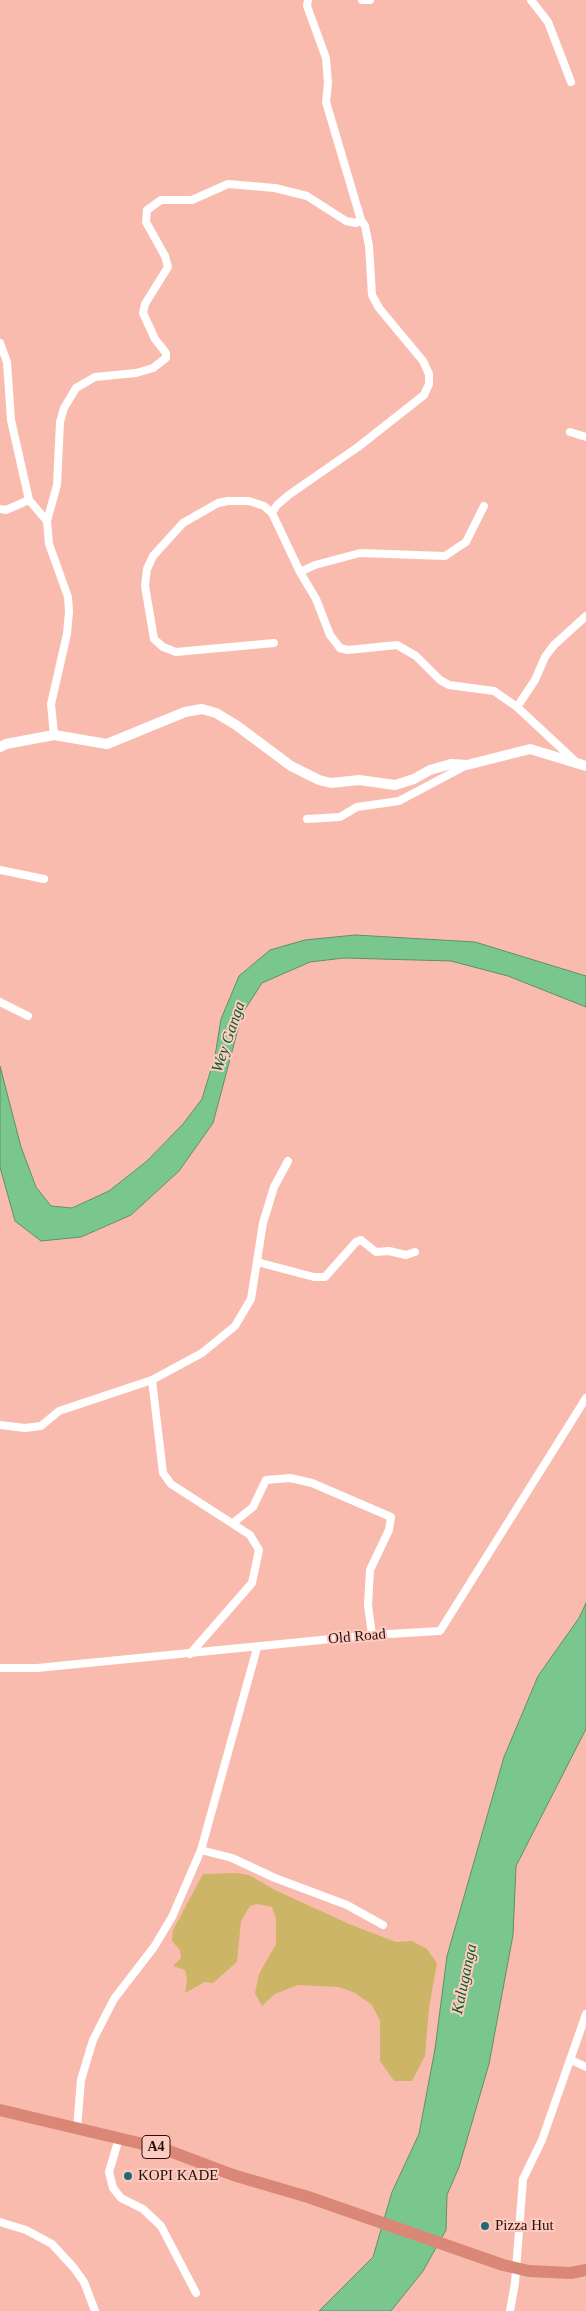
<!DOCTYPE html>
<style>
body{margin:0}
canvas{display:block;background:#f9bbae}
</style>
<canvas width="586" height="2311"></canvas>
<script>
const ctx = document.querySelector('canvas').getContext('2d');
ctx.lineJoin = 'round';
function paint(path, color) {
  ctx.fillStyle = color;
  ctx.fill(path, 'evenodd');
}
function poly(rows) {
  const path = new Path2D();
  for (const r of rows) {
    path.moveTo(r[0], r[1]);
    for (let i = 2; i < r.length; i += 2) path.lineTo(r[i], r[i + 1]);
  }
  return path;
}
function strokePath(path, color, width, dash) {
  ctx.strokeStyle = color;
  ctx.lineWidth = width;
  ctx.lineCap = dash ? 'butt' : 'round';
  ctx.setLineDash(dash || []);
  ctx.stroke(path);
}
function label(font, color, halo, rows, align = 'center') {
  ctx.font = font + ' Georgia,serif';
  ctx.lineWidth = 4;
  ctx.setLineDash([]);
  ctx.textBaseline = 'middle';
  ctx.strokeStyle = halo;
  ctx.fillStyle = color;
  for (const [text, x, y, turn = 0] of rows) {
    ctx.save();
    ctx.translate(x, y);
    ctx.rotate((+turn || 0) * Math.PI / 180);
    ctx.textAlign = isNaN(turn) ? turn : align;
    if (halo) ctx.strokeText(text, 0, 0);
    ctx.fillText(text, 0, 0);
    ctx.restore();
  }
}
const green = poly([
 [237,1873,249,1875,275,1890,349,1924,396,1942,412,1941,427,1949,437,1963,429,2008,425,2056,412,2081,394,2081,380,2061,380,2021,372,2005,355,1993,339,1987,298,1985,275,1994,262,2006,255,1993,259,1974,276,1944,276,1919,272,1907,257,1904,250,1906,241,1921,237,1962,213,1983,205,1982,185,1993,187,1980,185,1970,173,1966,181,1958,180,1950,172,1941,173,1930,203,1874]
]);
const water = poly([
 [355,935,475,942,586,976,586,1007,508,976,451,961,344,958,310,962,262,983,242,1014,213,1123,179,1171,131,1215,81,1237,41,1241,15,1221,0,1167,0,1066,21,1147,36,1187,51,1206,72,1208,109,1191,147,1161,183,1124,202,1099,215,1056,221,1019,239,976,270,950,305,940,355,935],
 [586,1603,586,1729,516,1866,513,1935,489,2064,459,2167,447,2195,446,2230,423,2271,391,2311,319,2311,373,2257,392,2192,419,2134,435,2049,447,1956,504,1757,538,1676,579,1618,586,1603]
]);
const minor = poly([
 [362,0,370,0],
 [531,0,548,22,571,82],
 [361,220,365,226,369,246,372,295,379,308,423,361,429,374,429,384,424,395,358,447,290,494,277,505,272,513,300,572,316,599,330,635,340,648,348,650,397,645,416,656,440,680,449,685,494,691,517,707,575,761],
 [0,343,7,362,11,420,29,500,47,521],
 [570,432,586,437],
 [0,509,6,510,29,500],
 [272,513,264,506,249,501,228,501,218,503,183,523,153,556,147,569,145,586,154,639,163,647,176,652,274,643],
 [300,572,315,565,360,553,445,556,466,542,484,506],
 [517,707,535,680,545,657,554,645,586,616],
 [54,735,51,704,67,634,69,612,68,597,49,544,47,521,57,485,60,422,64,408,76,388,95,377,136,373,153,368,166,358,166,353,155,339,143,313,145,304,168,267,165,256,146,222,147,210,161,200,192,200,228,184,275,188,307,196,346,221,356,223,361,220,326,102,328,83,326,58,307,6,308,0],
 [307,819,340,817,357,807,399,801,465,766],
 [0,870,44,879],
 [0,1002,28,1016],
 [257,1262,314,1277,325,1277,356,1242,361,1240,376,1252,389,1251,406,1255,415,1252],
 [0,1425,25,1428,41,1426,59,1411,152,1380],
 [233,1523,253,1507,266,1480,290,1478,312,1483,391,1517,389,1530,370,1570,368,1605,372,1635],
 [190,1654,252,1583,259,1550,250,1535,171,1484,163,1473,152,1380,202,1353,235,1326,251,1299,263,1223,274,1187,288,1161],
 [0,1668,37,1668,372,1635,440,1631,586,1398],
 [201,1850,232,1858,275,1878,347,1905,383,1925],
 [571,2060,586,2067],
 [77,2128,81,2080,93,2040,114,1999,154,1947,172,1917,201,1850,257,1648],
 [119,2138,109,2172,113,2188,121,2198,143,2209,161,2226,196,2293],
 [0,2222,26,2230,52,2244,74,2268,84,2282,95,2311],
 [510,2311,515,2283,523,2179,542,2140,586,2014]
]);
const tertiary = poly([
 [0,747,6,744,54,735,107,744,185,712,202,709,216,713,236,725,291,766,319,780,331,783,359,780,395,785,414,779,430,770,451,764,467,765,530,749,586,766]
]);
const trunk = poly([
 [0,2110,164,2149,233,2175,308,2197,503,2265,529,2271,571,2273,586,2270]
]);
const markers = [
 [128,2176,5,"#216976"],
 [485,2226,5,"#216976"]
];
const shields = [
 [156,2147,28]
];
const shieldNames = [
 ["A4",156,2147]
];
const streetNames = [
 ["Old Road",357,1637,-5]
];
const poiNames = [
 ["KOPI KADE",138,2176],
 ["Pizza Hut",495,2226]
];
const waterNames = [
 ["Wey Ganga",229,1037,-71],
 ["Kaluganga",465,1979,-78]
];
paint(green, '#cdb568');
paint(water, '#7ac68f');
strokePath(water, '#618f68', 1);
strokePath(minor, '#fff', 8);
strokePath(tertiary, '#fff', 10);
strokePath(trunk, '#da8778', 12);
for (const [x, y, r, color] of markers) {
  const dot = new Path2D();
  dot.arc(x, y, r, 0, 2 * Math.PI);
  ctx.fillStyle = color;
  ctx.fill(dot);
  strokePath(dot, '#fecbc1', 2);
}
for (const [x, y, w] of shields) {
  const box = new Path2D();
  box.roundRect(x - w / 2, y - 11.5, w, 23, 4);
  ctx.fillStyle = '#fecbc1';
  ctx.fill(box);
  strokePath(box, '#26100c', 1);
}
label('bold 14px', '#26100c', null, shieldNames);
label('15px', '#26100c', '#fecbc1', streetNames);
label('15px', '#26100c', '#fecbc1', poiNames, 'left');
label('italic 16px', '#005f2d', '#fecbc1', waterNames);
</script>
